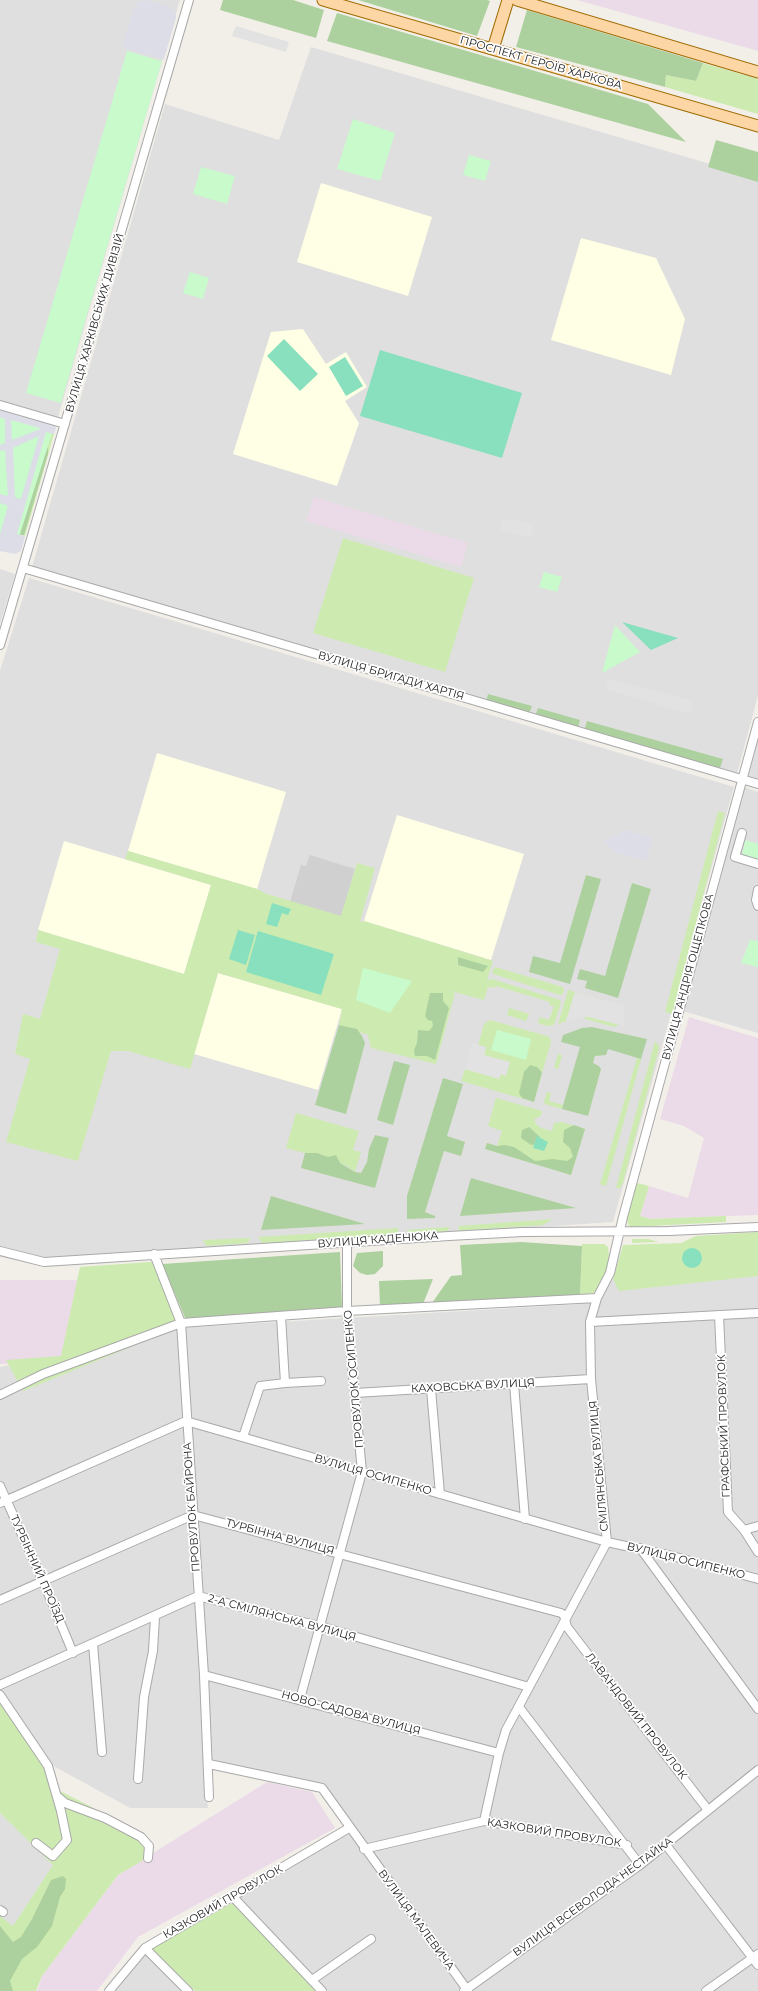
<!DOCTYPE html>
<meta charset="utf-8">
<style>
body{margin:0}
canvas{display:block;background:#f2efe9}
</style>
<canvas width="758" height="1991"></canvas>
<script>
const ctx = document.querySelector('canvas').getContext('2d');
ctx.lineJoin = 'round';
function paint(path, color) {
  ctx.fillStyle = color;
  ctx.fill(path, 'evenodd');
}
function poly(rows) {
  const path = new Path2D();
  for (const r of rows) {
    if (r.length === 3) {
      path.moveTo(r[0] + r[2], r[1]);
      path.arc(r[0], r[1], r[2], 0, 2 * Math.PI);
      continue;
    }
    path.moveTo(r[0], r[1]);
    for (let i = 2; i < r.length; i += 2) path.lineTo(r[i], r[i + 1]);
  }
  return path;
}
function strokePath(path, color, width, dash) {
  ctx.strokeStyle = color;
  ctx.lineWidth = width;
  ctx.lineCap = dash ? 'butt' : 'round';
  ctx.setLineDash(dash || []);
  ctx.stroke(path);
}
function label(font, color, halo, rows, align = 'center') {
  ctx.font = font + ' Montserrat,sans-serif';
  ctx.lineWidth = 3.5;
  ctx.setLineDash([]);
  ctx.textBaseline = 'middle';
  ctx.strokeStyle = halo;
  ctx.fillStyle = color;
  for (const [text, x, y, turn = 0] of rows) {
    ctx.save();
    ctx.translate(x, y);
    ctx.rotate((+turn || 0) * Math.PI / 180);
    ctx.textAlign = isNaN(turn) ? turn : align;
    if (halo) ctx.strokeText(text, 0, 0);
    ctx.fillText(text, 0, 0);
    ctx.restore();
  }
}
const residential = poly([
 [0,0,180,0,58,417,0,400],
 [311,47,758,178,758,695,737,774,32,567,165,104,279,140],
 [0,569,15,574,0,624],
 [29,578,734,787,613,1222,47,1259,0,1246,0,671],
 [758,738,758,781,748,778],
 [744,787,758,792,758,1033,683,1011],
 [758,1276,758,1991,328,1991,239,1898,353,1828,322,1785,205,1760,208,1808,130,1808,50,1764,0,1689,0,1367,177,1328,582,1304,615,1278],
 [0,1813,63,1874,10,1944,0,1934],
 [145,1953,183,1991,115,1991]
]);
const industrial = poly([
 [577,0,758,0,758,51],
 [314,497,468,543,461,567,306,521],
 [689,1017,758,1038,758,1215,650,1219,640,1216,649,1186,688,1198,704,1138,684,1126,660,1119],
 [0,1280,82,1280,63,1362,0,1364],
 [267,1782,312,1792,335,1828,138,1937,97,1991,37,1991,42,1976,118,1875]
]);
const education = poly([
 [321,183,432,217,408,296,297,262],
 [581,238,656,258,685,319,671,375,551,340],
 [303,329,326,364,346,352,367,387,345,401,359,423,337,486,233,454,271,332],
 [157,753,286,792,257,889,128,851],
 [397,815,524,854,491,960,364,921],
 [64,841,211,885,184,974,38,930],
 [218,973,342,1009,318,1090,194,1054]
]);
const religious = poly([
 [310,855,355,869,341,917,290,902,301,865,306,866]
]);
const grass = poly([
 [703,63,758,79,758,114,665,87,666,75,696,81],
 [46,431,54,434,25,536,17,534],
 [343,538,474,578,445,672,313,633],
 [718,811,725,813,672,1014,665,1012],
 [128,851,257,889,267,894,341,916,357,863,375,868,360,922,364,921,493,961,487,980,492,979,560,1000,561,1003,554,1025,547,1026,538,1023,540,1017,549,1020,554,1006,549,1005,550,1002,496,986,495,988,488,987,484,1000,447,990,455,993,436,1064,371,1048,368,1035,339,1025,342,1009,218,973,190,1069,128,1051,111,1051,78,1161,6,1142,30,1059,15,1054,23,1014,40,1019,60,949,36,942,38,930,184,974,211,885,125,859],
 [495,967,563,987,564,990,563,994,560,995,493,974,492,972],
 [568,990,624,1006,575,993,566,1021,558,1024],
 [509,1008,529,1014,526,1021,507,1015],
 [585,1015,617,1023,618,1025,615,1027,585,1019],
 [490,1020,547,1036,550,1038,551,1042,534,1102,461,1081,465,1069,499,1078,501,1074,506,1076,484,1055,486,1047,478,1045,484,1024],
 [655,1041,659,1046,659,1049,623,1183,620,1188,616,1188],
 [558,1054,562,1055,558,1069,554,1068],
 [637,1058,641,1059,606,1186,600,1184],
 [547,1092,551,1093,549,1101,563,1105,562,1109,545,1104,544,1102],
 [496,1098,542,1111,541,1116,534,1119,536,1124,541,1128,552,1131,554,1123,562,1122,585,1129,571,1175,485,1149,487,1143,497,1146,502,1131,488,1126],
 [296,1113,359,1131,353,1150,361,1152,355,1172,347,1166,317,1153,305,1153,286,1148],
 [637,1183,649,1186,640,1216,650,1219,726,1216,726,1222,632,1227,629,1226,627,1220],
 [553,1219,543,1225,460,1231,458,1226],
 [449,1227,448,1232,409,1235,407,1230],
 [398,1228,398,1235,262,1243,258,1237],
 [758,1232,758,1276,619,1291,613,1279,623,1245,681,1243,696,1236],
 [250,1238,248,1243,206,1246,203,1240],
 [632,1239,648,1239,659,1242,632,1243],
 [582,1244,604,1244,608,1247,609,1256,608,1268,597,1292,580,1295],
 [149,1262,152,1262,155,1266,175,1317,175,1329,23,1391,6,1360,61,1356,80,1267],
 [0,1702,60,1791,141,1832,152,1855,118,1875,42,1976,36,1991,0,1991,0,1916,13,1926,53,1865,0,1813],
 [234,1902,319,1991,195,1991,151,1949]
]);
const forest = poly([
 [223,0,293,0,324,10,316,38,220,10],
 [358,0,487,0,490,1,477,36],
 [527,10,703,63,696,81,666,75,665,87,516,47],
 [337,13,648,104,686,142,327,41],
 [716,140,758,152,758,182,708,167],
 [46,446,48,448,48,454,24,535,22,535,19,534],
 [488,694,532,706,529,714,486,702],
 [538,708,580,720,578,728,535,716],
 [587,721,723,759,720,768,584,731],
 [586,875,601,879,570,984,529,972,533,956,560,963],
 [632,883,651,889,618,998,585,988,587,981,577,979,580,969,605,976],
 [458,957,488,966,483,972,458,965],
 [430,993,443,993,443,1001,449,1008,435,1060,427,1056,415,1056,414,1050,417,1043,418,1030,429,1031,433,1026,432,1021,428,1020,425,1016],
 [339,1025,357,1029,362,1036,365,1043,346,1114,315,1105],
 [592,1027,647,1039,641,1059,608,1049,606,1055,595,1056,593,1063,599,1066,601,1069,588,1116,562,1109,580,1047,561,1042,563,1035,582,1028],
 [394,1061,410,1065,393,1125,377,1120],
 [530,1065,537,1067,542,1072,534,1102,522,1098,519,1093,524,1072],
 [443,1078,463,1084,447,1136,465,1142,461,1156,444,1151,425,1212,435,1216,435,1218,407,1219,407,1196],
 [574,1125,585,1129,571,1175,485,1149,487,1143,497,1146,505,1145,514,1147,535,1161,553,1159,567,1161,573,1157,570,1148,563,1142,564,1130],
 [529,1127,540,1137,537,1144,531,1145,521,1138,522,1130],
 [375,1135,389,1138,375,1188,301,1168,305,1153,317,1153,328,1157,336,1155,340,1163,355,1172,361,1173,367,1162,369,1149],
 [471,1178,576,1208,460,1216],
 [271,1196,365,1224,261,1230],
 [521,1242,582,1246,580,1295,432,1303,451,1276,462,1275,460,1245],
 [383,1251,383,1266,375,1274,367,1275,360,1273,353,1266,357,1253],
 [340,1252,342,1307,186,1320,162,1264],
 [433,1279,423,1304,380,1307,379,1281],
 [63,1876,66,1879,65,1889,60,1897,52,1926,37,1947,22,1959,10,1981,13,1991,0,1991,0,1926,13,1942,21,1937,32,1919,51,1880]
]);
const park = poly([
 [127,51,162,61,61,403,26,393],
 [353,119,395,133,380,181,337,169],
 [469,155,491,161,485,181,463,175],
 [201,167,235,176,227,204,193,194],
 [190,272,209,278,203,299,183,293],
 [0,408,54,427,14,553,0,551],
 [544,572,562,577,557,592,539,587],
 [615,625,640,652,602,673],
 [745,840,758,844,758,860,742,855],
 [750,940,758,941,758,967,741,963],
 [363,968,412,981,390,1013,356,1000],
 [497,1030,531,1039,526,1060,491,1050]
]);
const pitch = poly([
 [284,339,318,374,300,391,267,356],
 [380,350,522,393,502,458,360,416],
 [345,357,363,386,346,396,329,367],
 [622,622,678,638,651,650],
 [272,903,291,909,288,915,282,913,277,927,266,924],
 [238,930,255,935,246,965,229,959],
 [258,931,334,954,321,995,246,972],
 [537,1136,548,1142,544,1151,533,1148],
 [692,1258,10]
]);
const parking = poly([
 [236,26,289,42,286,52,232,36],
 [511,519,535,525,531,538,500,530,502,521],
 [608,679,693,701,691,714,605,689],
 [575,992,624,1006,624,1026,584,1016,566,1021],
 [472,1043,486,1047,484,1055,510,1062,506,1076,501,1074,499,1079,465,1069]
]);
const plaza = poly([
 [145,0,171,7,175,11,176,18,164,59,122,48,134,7,138,2],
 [0,408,53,424,56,428,54,434,46,432,17,534,25,536,21,551,15,554,0,551,0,534,8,506,0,503,0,494,8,496,5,450,0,451,0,445,5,443,5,419,0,417],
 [11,420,40,428,40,429,12,440],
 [39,436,21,499,15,497,13,448],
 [625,830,653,838,646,861,613,852,605,841]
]);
const minor = poly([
 [0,405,65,424],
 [23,568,758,784],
 [0,645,189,0],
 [742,833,735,857,758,864],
 [758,890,756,900,758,906],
 [0,1251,44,1262,449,1236,523,1232,669,1231,758,1227],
 [154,1254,181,1323,204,1675,209,1797],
 [719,1315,728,1512,744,1530,758,1552],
 [590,1322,758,1313],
 [285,1383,321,1381],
 [514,1384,525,1519],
 [431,1389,440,1494],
 [355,1393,591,1379],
 [0,1395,43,1374,181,1323,347,1311,597,1298],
 [243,1437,260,1386,285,1383,281,1316],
 [0,1486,43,1581,73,1653],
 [0,1503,186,1421,607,1542,672,1556,758,1579],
 [744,1530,758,1526],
 [640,1548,758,1709],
 [0,1600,193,1515,561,1613,564,1615,567,1627,708,1810],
 [93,1644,102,1752],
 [204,1675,499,1753],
 [0,1685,198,1596,319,1626,529,1687],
 [0,1695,48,1766,61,1811,67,1840,53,1856,36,1843],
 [300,1699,362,1472,347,1311,347,1242],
 [519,1707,640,1865],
 [209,1764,322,1788,468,1991],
 [138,1779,144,1697,153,1651,155,1617],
 [57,1796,65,1803,105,1818,141,1837,149,1846,148,1858],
 [484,1821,499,1753,506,1730,607,1542,591,1379,590,1322,597,1298,610,1273,623,1217,758,722],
 [666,1845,758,1965],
 [364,1849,484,1821,627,1845],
 [233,1897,322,1991],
 [0,1910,3,1912],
 [145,1948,188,1991],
 [312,1980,371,1939],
 [109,1991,145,1948,349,1828],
 [464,1991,640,1865,758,1770],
 [706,1991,758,1954]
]);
const major = poly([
 [323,0,758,126],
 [517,0,758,72],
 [493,49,508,0]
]);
const streetNames = [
 ["ПРОСПЕКТ ГЕРОЇВ ХАРКОВА",541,63,16],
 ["ВУЛИЦЯ ХАРКІВСЬКИХ ДИВІЗІЙ",95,323,-74],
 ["ВУЛИЦЯ БРИГАДИ ХАРТІЯ",391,676,16],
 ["ВУЛИЦЯ АНДРІЯ ОЩЕПКОВА",688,977,-75],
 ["ВУЛИЦЯ КАДЕНЮКА",378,1240,-4],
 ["ПРОВУЛОК ОСИПЕНКО",354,1379,-95],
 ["КАХОВСЬКА ВУЛИЦЯ",473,1386,-3],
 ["ГРАФСЬКИЙ ПРОВУЛОК",724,1426,-92],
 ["СМІЛЯНСЬКА ВУЛИЦЯ",599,1466,-95],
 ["ВУЛИЦЯ ОСИПЕНКО",373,1475,16],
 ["ПРОВУЛОК БАЙРОНА",192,1507,-94],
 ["ТУРБІННА ВУЛИЦЯ",280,1537,15],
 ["ВУЛИЦЯ ОСИПЕНКО",686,1561,14],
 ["ТУРБІННИЙ ПРОЇЗД",37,1569,66],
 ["2-А СМІЛЯНСЬКА ВУЛИЦЯ",282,1618,15],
 ["НОВО-САДОВА ВУЛИЦЯ",351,1713,15],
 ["ЛАВАНДОВИЙ ПРОВУЛОК",636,1716,52],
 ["КАЗКОВИЙ ПРОВУЛОК",554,1833,9],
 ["ВУЛИЦЯ ВСЕВОЛОДА НЕСТАЙКА",593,1897,-36],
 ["КАЗКОВИЙ ПРОВУЛОК",223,1902,-30],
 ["ВУЛИЦЯ МАЛЕВИЧА",416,1920,54]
];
paint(residential, '#e0dfdf');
paint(industrial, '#ebdbe8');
paint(education, '#ffffe5');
paint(religious, '#d0d0d0');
paint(grass, '#cdebb0');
paint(forest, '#add19e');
paint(park, '#c8facc');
paint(pitch, '#88e0be');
paint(parking, '#e2e2e2');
paint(plaza, '#dddde8');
strokePath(minor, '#a9a9a9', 10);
strokePath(major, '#a06b00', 13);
strokePath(minor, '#fff', 8);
strokePath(major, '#fcd6a4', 11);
label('11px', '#222', '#fff', streetNames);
</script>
